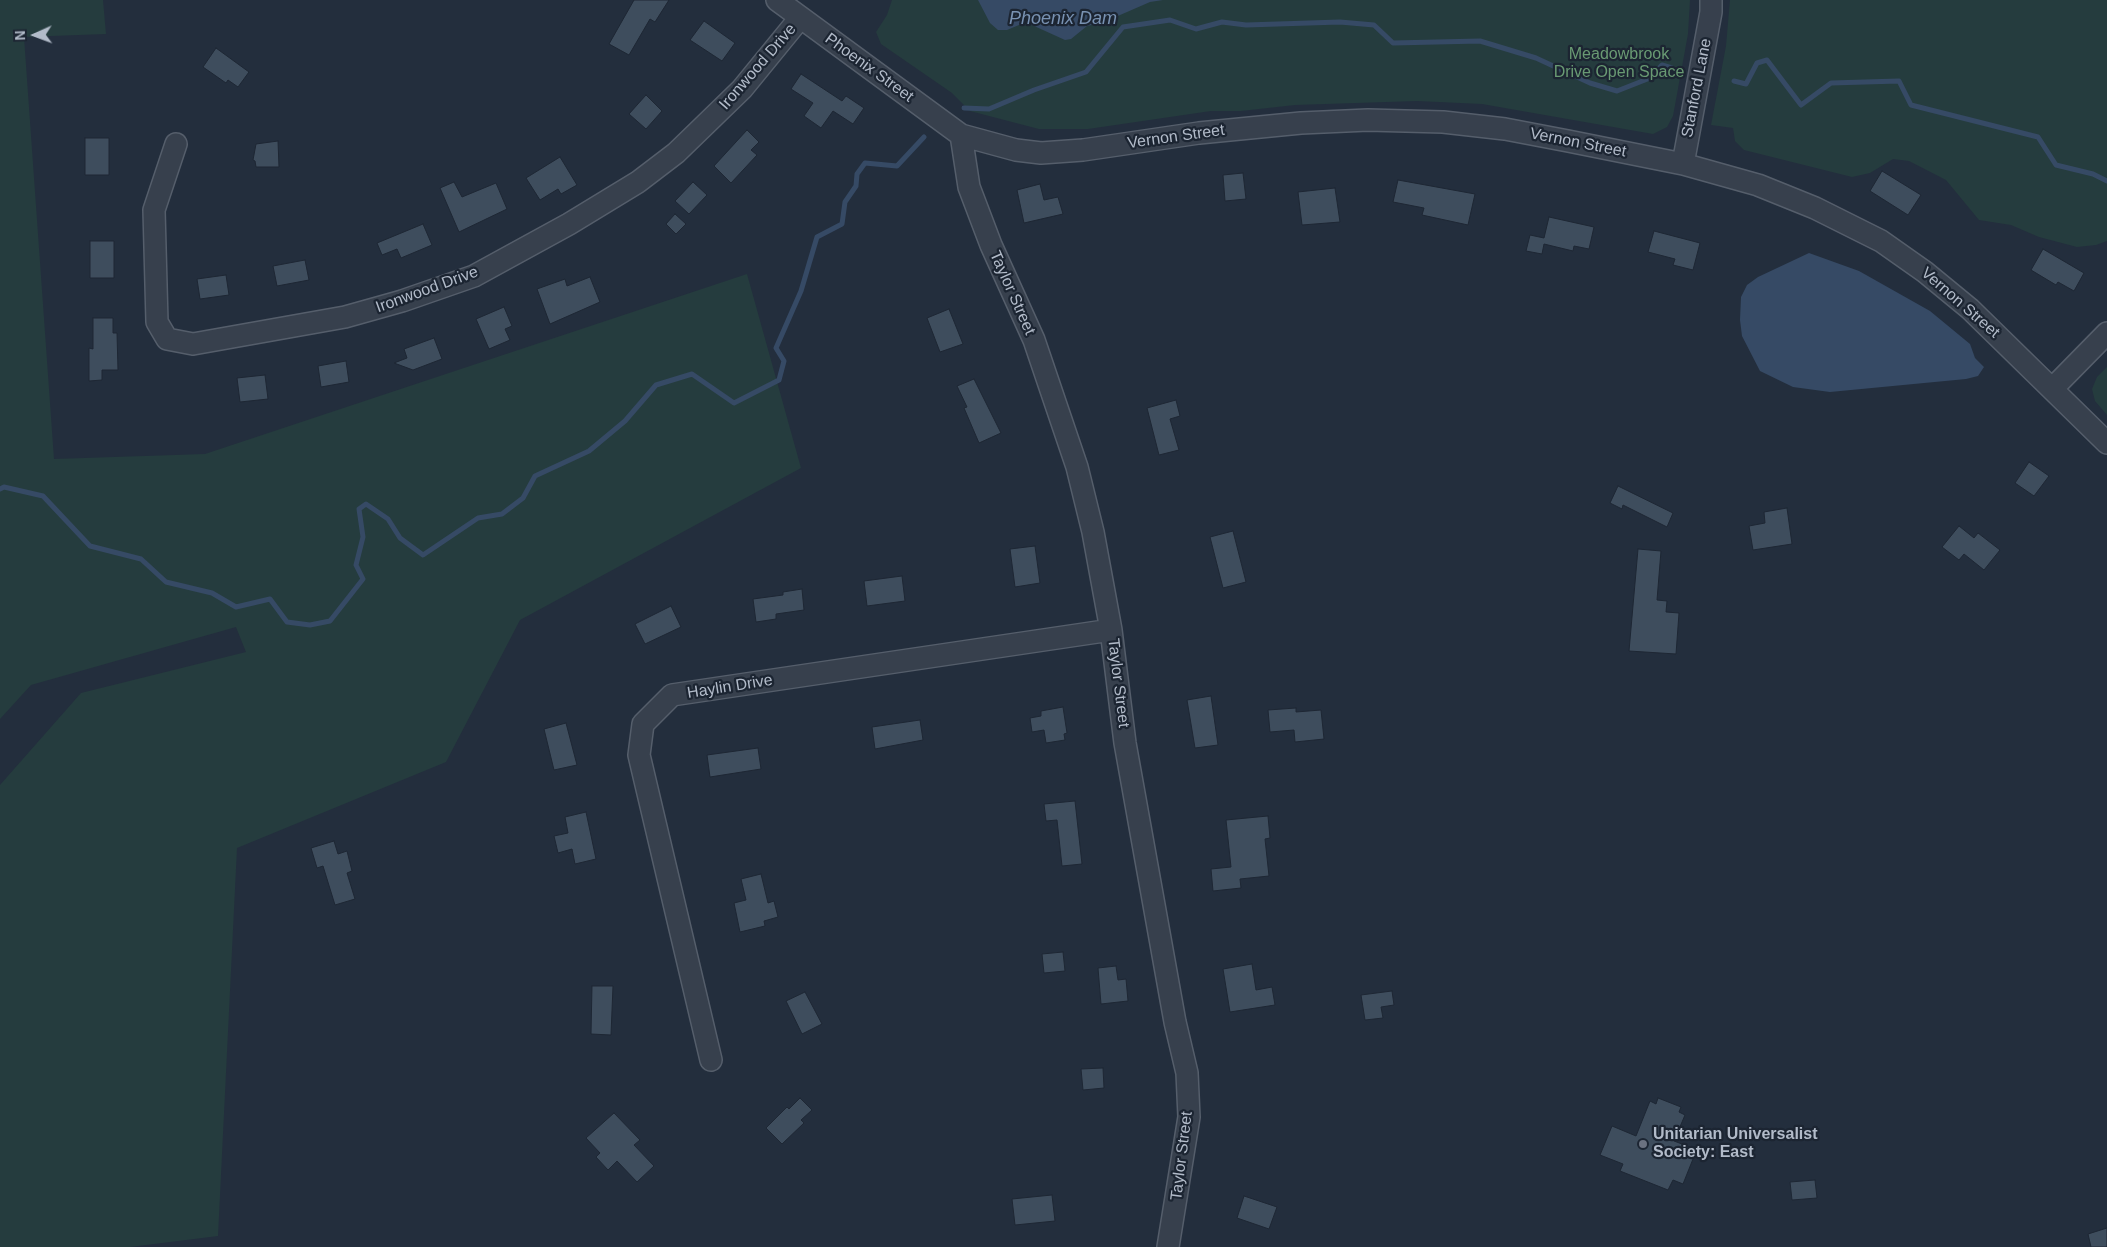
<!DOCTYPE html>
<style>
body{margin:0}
#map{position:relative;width:2107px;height:1247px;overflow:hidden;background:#232e3d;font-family:Helvetica,sans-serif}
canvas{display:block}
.north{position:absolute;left:10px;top:10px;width:50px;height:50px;-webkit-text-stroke:4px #1c2532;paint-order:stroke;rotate:268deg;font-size:14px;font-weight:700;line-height:20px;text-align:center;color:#b2bbc9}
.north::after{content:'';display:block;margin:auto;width:18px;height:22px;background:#b2bbc9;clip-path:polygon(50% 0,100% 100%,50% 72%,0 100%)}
</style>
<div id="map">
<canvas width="2107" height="1247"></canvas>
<div class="north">N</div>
</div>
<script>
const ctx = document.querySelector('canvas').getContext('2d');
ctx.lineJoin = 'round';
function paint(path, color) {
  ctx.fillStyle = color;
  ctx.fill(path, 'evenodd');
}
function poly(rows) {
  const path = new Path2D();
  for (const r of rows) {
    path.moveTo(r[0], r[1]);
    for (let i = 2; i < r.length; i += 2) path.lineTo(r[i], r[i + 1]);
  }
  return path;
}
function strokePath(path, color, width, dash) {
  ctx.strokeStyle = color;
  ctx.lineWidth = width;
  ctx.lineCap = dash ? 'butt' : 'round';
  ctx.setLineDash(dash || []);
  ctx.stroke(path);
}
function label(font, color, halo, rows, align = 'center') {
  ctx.font = font + ' Helvetica,sans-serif';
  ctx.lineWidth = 4.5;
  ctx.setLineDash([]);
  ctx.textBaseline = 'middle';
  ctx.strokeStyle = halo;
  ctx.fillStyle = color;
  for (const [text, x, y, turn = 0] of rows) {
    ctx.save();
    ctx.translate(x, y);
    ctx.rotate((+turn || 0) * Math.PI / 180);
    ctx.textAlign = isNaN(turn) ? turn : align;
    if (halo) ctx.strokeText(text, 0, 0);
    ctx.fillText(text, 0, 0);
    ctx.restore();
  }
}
const green = poly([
 [0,0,103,0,106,34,24,37,54,459,205,454,747,274,801,468,520,620,446,762,237,848,218,1236,130,1247,0,1247,0,785,81,693,246,652,236,627,31,685,0,719],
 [892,0,1690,0,1688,34,1673,116,1667,127,1653,134,1482,104,1417,101,1295,105,1241,111,1211,111,1088,129,1039,129,970,111,952,93,881,44,876,32,887,15],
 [1730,0,2107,0,2107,241,2096,245,2077,247,2039,237,2011,225,1979,220,1946,180,1909,161,1893,159,1870,173,1852,177,1744,150,1735,141,1733,128,1711,125,1726,46],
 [2107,367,2107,415,2095,401,2092,389,2097,377]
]);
const water = poly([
 [978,0,1163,0,1150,2,1104,22,1087,26,1071,39,1065,40,1032,25,1019,25,1007,30,998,30,990,23],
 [1809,253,1859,271,1930,311,1970,344,1975,358,1984,367,1978,376,1966,379,1830,392,1793,387,1760,371,1742,336,1740,320,1741,297,1747,285,1758,277]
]);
const stream = poly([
 [1734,81,1746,84,1757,63,1767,60,1801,105,1831,83,1899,81,1911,105,2038,137,2056,165,2093,174,2107,181],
 [964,108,989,109,1034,90,1086,72,1123,27,1170,20,1196,29,1222,22,1246,25,1340,22,1374,25,1393,43,1480,41,1536,58,1590,83,1617,91,1650,78,1662,65,1672,68],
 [0,489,4,487,43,496,90,546,141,559,166,582,212,593,236,607,270,599,287,622,310,625,330,621,363,579,356,565,363,537,359,509,366,504,388,519,400,538,423,555,478,518,502,514,523,498,535,476,589,451,625,421,656,385,692,374,734,403,779,380,784,361,776,348,801,291,817,237,842,224,845,202,856,186,857,174,865,163,897,166,924,137]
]);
const building = poly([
 [634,0,669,0,655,22,650,19,629,55,609,44,634,0],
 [704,21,735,43,722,61,690,40,704,21],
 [216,48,249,72,238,87,228,80,226,83,203,67,216,48],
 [801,74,842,101,846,96,864,108,853,124,833,111,821,128,804,116,813,103,791,89,801,74],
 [646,95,662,111,646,129,629,114,646,95],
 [747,130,759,142,751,150,757,155,731,183,714,166,747,130],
 [85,138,109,138,109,175,85,175,85,138],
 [278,141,279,167,256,167,255,161,253,160,256,144,278,141],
 [560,157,577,185,561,194,558,189,540,200,526,178,560,157],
 [1882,171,1921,195,1908,215,1870,191,1882,171],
 [1243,173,1246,199,1225,201,1223,175,1243,173],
 [1398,180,1475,194,1468,225,1422,215,1424,208,1393,202,1398,180],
 [454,182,462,197,496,183,507,209,459,232,440,188,454,182],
 [693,182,707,195,689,214,675,201,693,182],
 [1040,184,1044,200,1058,197,1063,214,1024,223,1017,190,1040,184],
 [1335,188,1340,222,1302,225,1298,192,1335,188],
 [675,214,686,224,676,234,666,224,675,214],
 [1549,217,1594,227,1589,249,1574,246,1573,251,1544,244,1542,254,1526,251,1530,235,1544,238,1549,217],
 [423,224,432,245,401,258,397,249,382,255,377,243,423,224],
 [1654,231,1700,243,1693,270,1673,265,1675,259,1648,252,1654,231],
 [90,241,114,241,114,278,90,278,90,241],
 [2043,249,2084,273,2074,291,2058,282,2056,285,2031,270,2043,249],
 [305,260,309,280,277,286,273,266,305,260],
 [226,275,229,295,200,299,197,279,226,275],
 [590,277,600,302,550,324,537,289,565,279,567,286,590,277],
 [504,307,512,326,505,329,510,340,489,349,476,319,504,307],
 [949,309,963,344,940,352,927,318,949,309],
 [93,318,113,318,113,333,117,333,118,370,102,370,102,380,89,381,89,348,93,349,93,318],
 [434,338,442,359,413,370,394,363,407,358,404,349,434,338],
 [346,361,349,382,321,387,318,366,346,361],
 [265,375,268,399,240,402,237,378,265,375],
 [974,379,1001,433,979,443,964,408,967,407,957,386,974,379],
 [1176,400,1180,416,1170,419,1179,450,1159,455,1147,408,1176,400],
 [2029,462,2049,476,2034,496,2015,483,2029,462],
 [1618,486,1673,513,1667,527,1623,505,1622,509,1610,503,1618,486],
 [1787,508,1792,544,1753,550,1749,526,1765,523,1764,512,1787,508],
 [1959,526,1974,538,1978,533,2000,550,1984,570,1964,554,1959,560,1942,547,1959,526],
 [1233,531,1246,582,1223,588,1210,537,1233,531],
 [1035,546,1040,583,1015,587,1010,549,1035,546],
 [1638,549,1661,551,1657,600,1667,601,1666,612,1679,613,1676,654,1629,651,1638,549],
 [902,576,905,601,867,606,864,581,902,576],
 [802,589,804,610,776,614,776,619,756,622,753,599,783,595,783,592,802,589],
 [671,606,681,627,645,644,635,624,671,606],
 [1211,696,1218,745,1195,748,1187,700,1211,696],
 [1063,707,1067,733,1064,734,1065,740,1046,743,1044,730,1032,732,1030,718,1041,716,1041,711,1063,707],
 [1296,708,1296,712,1321,710,1324,739,1295,742,1294,730,1270,732,1268,710,1296,708],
 [920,720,923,740,875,749,872,727,920,720],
 [566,723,577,765,554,770,544,729,566,723],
 [758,748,761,769,710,777,707,755,758,748],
 [1075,801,1082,864,1062,866,1057,820,1046,821,1044,804,1075,801],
 [586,812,596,859,575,864,572,849,558,853,554,836,568,833,565,817,586,812],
 [1268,816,1270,838,1265,839,1269,876,1240,879,1241,888,1213,891,1211,869,1231,867,1226,820,1268,816],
 [334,841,338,854,347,851,352,871,347,873,355,899,335,905,323,866,317,868,311,848,334,841],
 [761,874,768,903,774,901,778,917,764,921,765,926,740,932,734,903,746,900,741,879,761,874],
 [1063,952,1065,971,1044,973,1042,954,1063,952],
 [1252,964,1256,990,1272,987,1275,1005,1230,1012,1223,969,1252,964],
 [1116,966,1118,980,1126,979,1128,1001,1101,1004,1098,968,1116,966],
 [592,986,613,986,611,1035,591,1034,592,986],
 [1392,991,1394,1005,1381,1007,1383,1018,1365,1020,1361,995,1392,991],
 [805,992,822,1024,802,1034,786,1001,805,992],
 [1103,1068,1104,1088,1083,1090,1081,1069,1103,1068],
 [800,1098,812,1110,801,1120,804,1123,782,1144,766,1128,787,1107,789,1109,800,1098],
 [1658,1098,1681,1107,1679,1112,1685,1115,1674,1141,1690,1147,1688,1151,1695,1154,1683,1184,1673,1180,1668,1190,1620,1171,1623,1164,1600,1155,1612,1126,1636,1136,1650,1101,1656,1104,1658,1098],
 [614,1113,640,1140,634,1145,654,1166,637,1182,617,1161,608,1170,596,1157,600,1153,586,1138,614,1113],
 [1815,1180,1817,1198,1792,1200,1790,1182,1815,1180],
 [1052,1195,1055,1221,1015,1225,1012,1199,1052,1195],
 [1244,1196,1277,1207,1269,1229,1237,1218,1244,1196],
 [2107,1228,2107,1247,2091,1247,2088,1234,2107,1228]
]);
const minor = poly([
 [777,0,961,135,1016,150,1041,153,1083,150,1199,133,1301,123,1368,120,1443,122,1505,129,1568,141,1683,164,1758,185,1815,208,1881,241,1925,272,1970,309,2107,443],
 [961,135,969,187,991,245,1034,340,1077,467,1093,532,1111,630,1125,743,1175,1022,1187,1073,1189,1117,1168,1247],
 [176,144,154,210,157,322,167,339,193,344,345,317,402,301,474,276,569,224,638,182,676,153,742,89,800,18],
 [1683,164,1711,12,1711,0],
 [2053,388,2107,333],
 [711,1060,639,755,643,724,672,695,1111,630]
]);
const markers = [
 [1643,1144,5,"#6b7280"]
];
const parkNames = [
 ["Meadowbrook",1619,55],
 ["Drive Open Space",1619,73]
];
const streetNames = [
 ["Ironwood Drive",758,67,-49],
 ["Phoenix Street",869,68,36],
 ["Stanford Lane",1697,88,-79],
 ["Vernon Street",1176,137,-8],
 ["Vernon Street",1578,143,11],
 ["Ironwood Drive",427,290,-20],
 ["Taylor Street",1012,293,66],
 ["Vernon Street",1960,303,41],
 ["Taylor Street",1118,683,83],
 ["Haylin Drive",730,687,-9],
 ["Taylor Street",1182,1156,-83]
];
const poiNames = [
 ["Unitarian Universalist",1653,1135],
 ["Society: East",1653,1153]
];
const waterNames = [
 ["Phoenix Dam",1063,19]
];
paint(green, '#253c3e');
paint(water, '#364a65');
strokePath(stream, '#364a65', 5);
paint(building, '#3e4d5d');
strokePath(building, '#1e2734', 1);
strokePath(minor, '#555e6b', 24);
strokePath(minor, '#37404d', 21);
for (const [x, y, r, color] of markers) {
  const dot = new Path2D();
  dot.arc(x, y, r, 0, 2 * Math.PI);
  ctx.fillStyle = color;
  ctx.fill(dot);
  strokePath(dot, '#1c2532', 2);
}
label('16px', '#699a73', '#1c2532', parkNames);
label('16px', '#b2bbc9', '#1c2532', streetNames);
label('bold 16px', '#b2bbc9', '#1c2532', poiNames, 'left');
label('italic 18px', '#7992b2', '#1c2532', waterNames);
</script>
